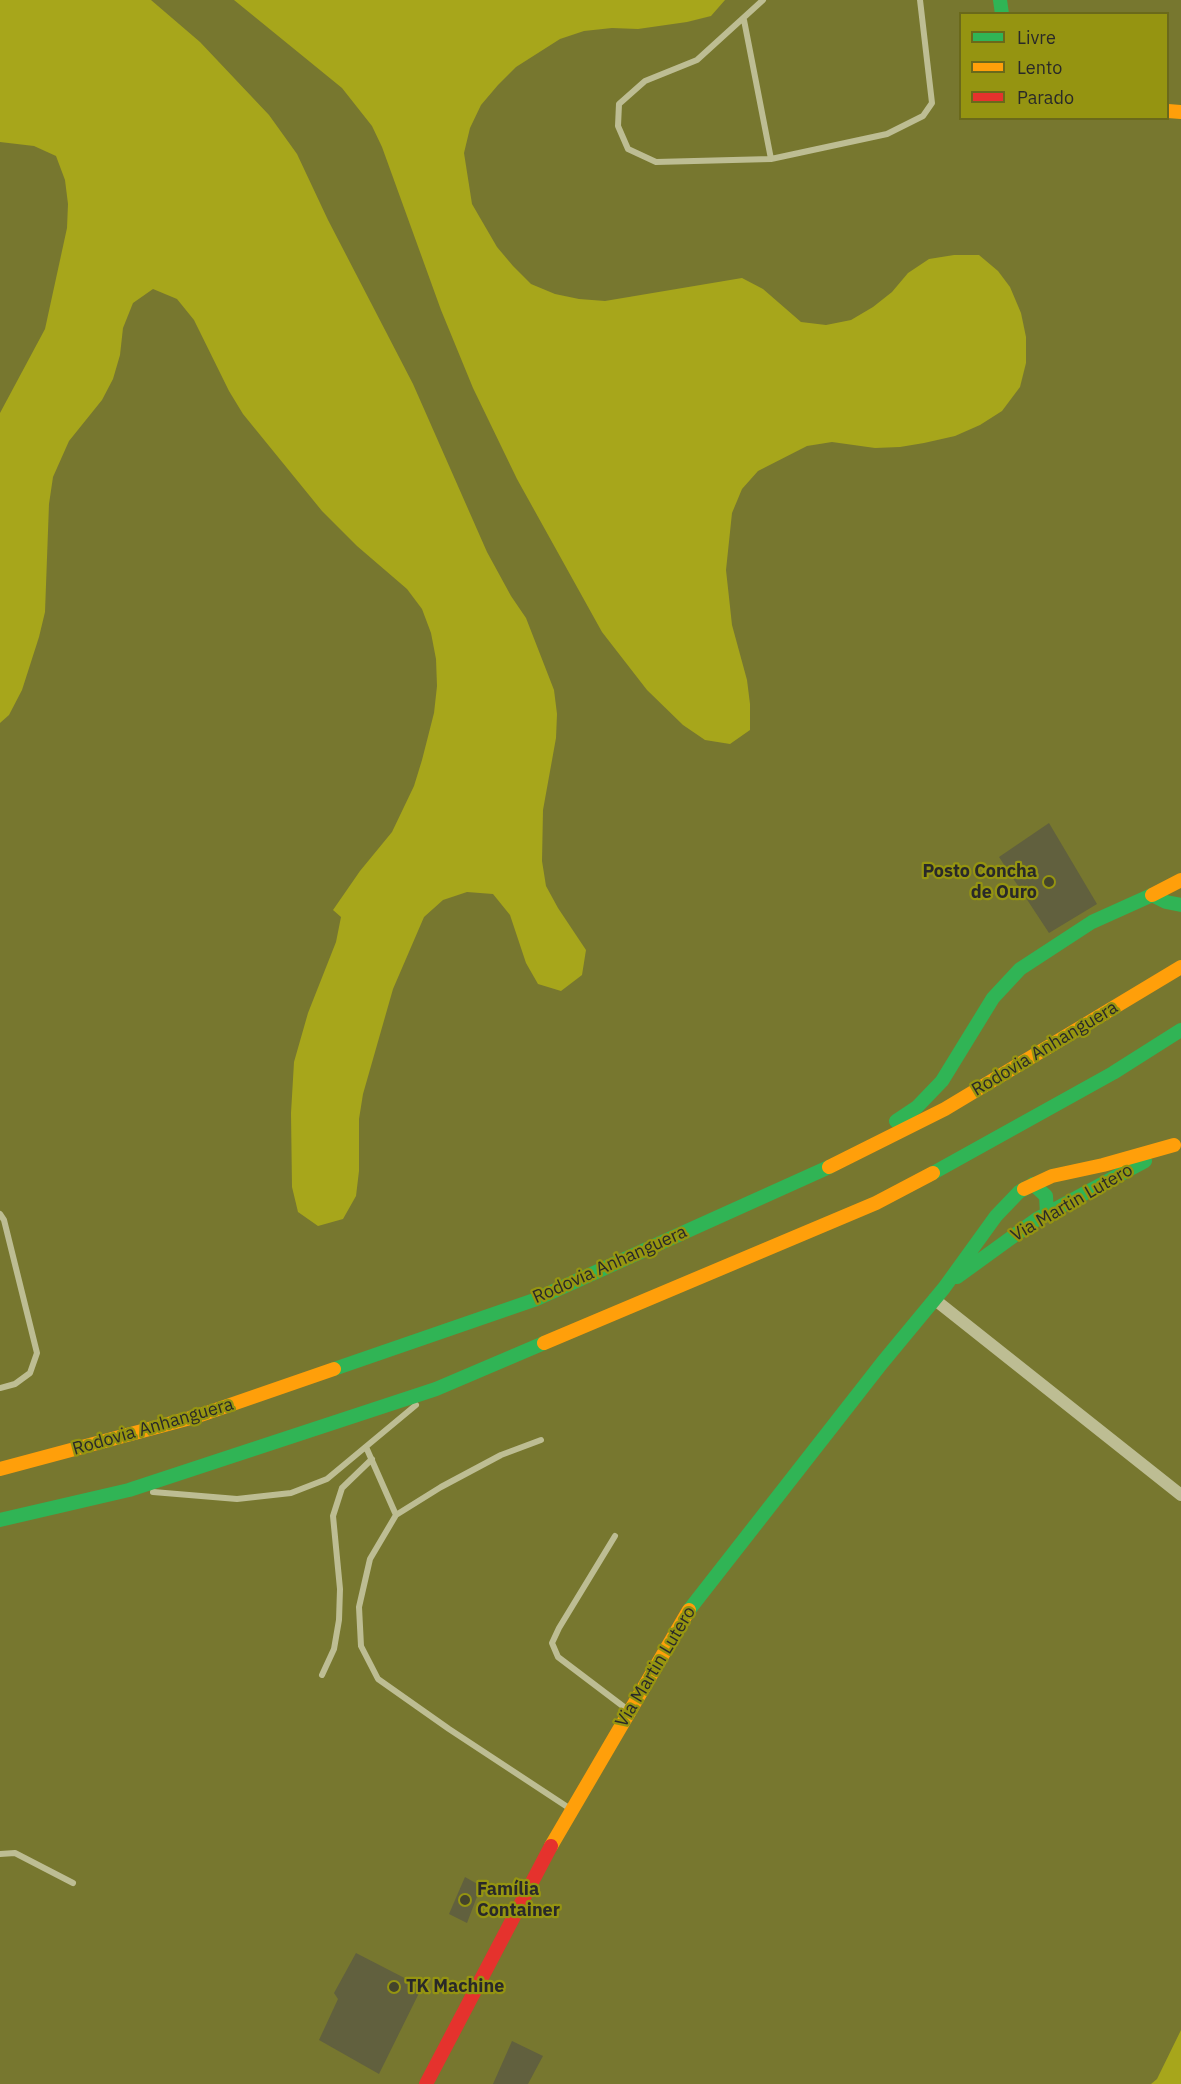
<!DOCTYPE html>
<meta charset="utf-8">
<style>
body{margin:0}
#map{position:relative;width:1181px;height:2084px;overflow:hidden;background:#77772f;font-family:"IBM Plex Sans",sans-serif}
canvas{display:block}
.legend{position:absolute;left:959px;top:12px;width:210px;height:108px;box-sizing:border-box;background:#959411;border:2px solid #6a691b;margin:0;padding:8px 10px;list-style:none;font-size:18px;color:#292929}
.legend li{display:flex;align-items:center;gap:12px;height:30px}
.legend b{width:30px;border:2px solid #6a691b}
</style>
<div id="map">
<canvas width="1181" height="2084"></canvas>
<ul class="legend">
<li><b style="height:8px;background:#30b455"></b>Livre</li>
<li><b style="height:8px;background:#ff9f0a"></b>Lento</li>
<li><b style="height:8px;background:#e5322d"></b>Parado</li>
</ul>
</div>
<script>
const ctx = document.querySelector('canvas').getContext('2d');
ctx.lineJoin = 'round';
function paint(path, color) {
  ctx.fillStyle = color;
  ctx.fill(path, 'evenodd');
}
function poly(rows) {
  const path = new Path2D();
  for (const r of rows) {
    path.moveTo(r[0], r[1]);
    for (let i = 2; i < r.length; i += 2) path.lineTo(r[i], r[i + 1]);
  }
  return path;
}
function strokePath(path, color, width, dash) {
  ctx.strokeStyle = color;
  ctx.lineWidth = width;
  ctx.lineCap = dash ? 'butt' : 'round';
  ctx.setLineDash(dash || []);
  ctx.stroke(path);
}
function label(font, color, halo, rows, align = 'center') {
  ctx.font = font + ' "IBM Plex Sans",sans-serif';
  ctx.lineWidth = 4.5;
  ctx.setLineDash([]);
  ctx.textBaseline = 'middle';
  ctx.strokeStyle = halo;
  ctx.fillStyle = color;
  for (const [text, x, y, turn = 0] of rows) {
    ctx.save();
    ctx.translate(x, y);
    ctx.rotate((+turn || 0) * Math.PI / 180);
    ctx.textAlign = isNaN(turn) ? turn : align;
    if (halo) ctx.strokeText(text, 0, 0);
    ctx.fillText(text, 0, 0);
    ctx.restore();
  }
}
const green = poly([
 [0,0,151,0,200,42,269,115,297,154,328,220,413,384,487,552,511,596,526,618,554,690,557,714,556,738,543,810,542,861,546,886,558,908,586,950,582,975,561,991,538,984,526,963,510,915,493,894,467,892,443,900,424,917,393,989,363,1094,359,1119,359,1171,356,1196,343,1219,318,1226,298,1212,292,1187,291,1113,294,1062,308,1013,336,942,341,917,333,910,360,871,392,832,414,786,422,760,434,713,437,686,436,659,431,633,422,609,407,589,357,546,322,511,243,414,229,391,194,320,177,299,153,289,133,303,123,328,120,355,113,379,102,400,69,441,53,477,49,504,45,612,39,637,22,690,9,715,0,723,0,413,45,329,67,228,68,204,65,180,56,156,34,146,0,142],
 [234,0,725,0,711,16,687,22,638,29,612,28,584,31,560,39,516,67,498,85,481,105,470,128,464,153,472,204,497,247,513,266,531,284,555,294,579,299,605,301,742,278,763,289,801,322,826,325,851,320,873,307,892,292,908,273,929,259,954,255,979,255,998,271,1010,287,1021,313,1026,337,1026,363,1020,387,1002,411,980,425,955,436,924,443,900,447,875,448,832,442,807,446,758,471,742,489,732,513,726,570,732,625,747,680,750,704,750,730,730,744,705,740,683,725,647,690,602,632,517,479,473,388,441,310,382,147,372,126,342,88],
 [1181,2030,1181,2084,1151,2084,1157,2079]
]);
const building = poly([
 [1049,823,1097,904,1049,933,999,857],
 [465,1877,481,1886,467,1923,449,1914],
 [356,1953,422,1987,379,2074,319,2040,338,1999,334,1993],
 [512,2041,543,2056,528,2084,493,2084]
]);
const lane = poly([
 [763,0,697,60,645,81,619,104,618,126,628,149,656,162,771,159,887,134,923,116,932,103,920,0],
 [744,20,771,159],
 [0,1214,4,1220,37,1353,30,1373,15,1384,0,1388],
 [366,1447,396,1515,441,1487,501,1455,541,1440],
 [153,1492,237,1499,291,1493,327,1479,416,1405],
 [396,1515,370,1559,359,1607,361,1646,378,1679,449,1729,569,1808],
 [615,1536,559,1628,552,1643,558,1657,628,1710],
 [322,1675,334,1649,339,1620,340,1589,333,1516,342,1488,372,1459],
 [0,1854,15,1853,73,1883]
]);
const street = poly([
 [934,1299,1181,1495]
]);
const fast = poly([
 [1000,0,1002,14],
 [896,1121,917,1107,942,1081,993,998,1020,969,1092,922,1152,895,1166,902,1181,905],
 [933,1173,1113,1073,1181,1030],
 [1033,1184,1046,1196,1047,1214],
 [957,1277,1037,1219,1145,1161],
 [334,1369,534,1300,829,1167],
 [0,1520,129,1490,436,1389,544,1343],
 [689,1610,882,1363,944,1288,996,1216,1019,1192,1024,1189]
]);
const slow = poly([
 [1168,111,1181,112],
 [1152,895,1181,880],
 [829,1167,945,1109,1181,967],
 [1024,1189,1052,1176,1103,1165,1174,1145],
 [544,1343,876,1203,933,1173],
 [0,1469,198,1416,334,1369],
 [551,1846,689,1610]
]);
const jam = poly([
 [426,2084,551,1846]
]);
const markers = [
 [1049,882,6,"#44442b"],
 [465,1900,6,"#44442b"],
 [394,1987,6,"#44442b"]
];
const poiNames = [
 ["Posto Concha",1037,872,"right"],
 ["de Ouro",1037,893,"right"],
 ["Família",477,1890],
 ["Container",477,1911],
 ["TK Machine",406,1987]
];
const streetNames = [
 ["Rodovia Anhanguera",1045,1049,-31],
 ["Via Martin Lutero",1072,1203,-30],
 ["Rodovia Anhanguera",610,1265,-24],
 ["Rodovia Anhanguera",153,1427,-16],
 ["Via Martin Lutero",656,1667,-59]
];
paint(green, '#a7a61b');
paint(building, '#61603e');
strokePath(lane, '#bdbd93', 6);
strokePath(street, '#bdbd93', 12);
strokePath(fast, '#30b455', 14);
strokePath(slow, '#ff9f0a', 14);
strokePath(jam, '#e5322d', 14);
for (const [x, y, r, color] of markers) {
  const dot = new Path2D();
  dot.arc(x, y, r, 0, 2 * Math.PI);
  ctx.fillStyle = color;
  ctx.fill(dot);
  strokePath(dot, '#959411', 2);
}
label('bold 18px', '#292929', '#959411', poiNames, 'left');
label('18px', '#292929', '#959411', streetNames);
</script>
